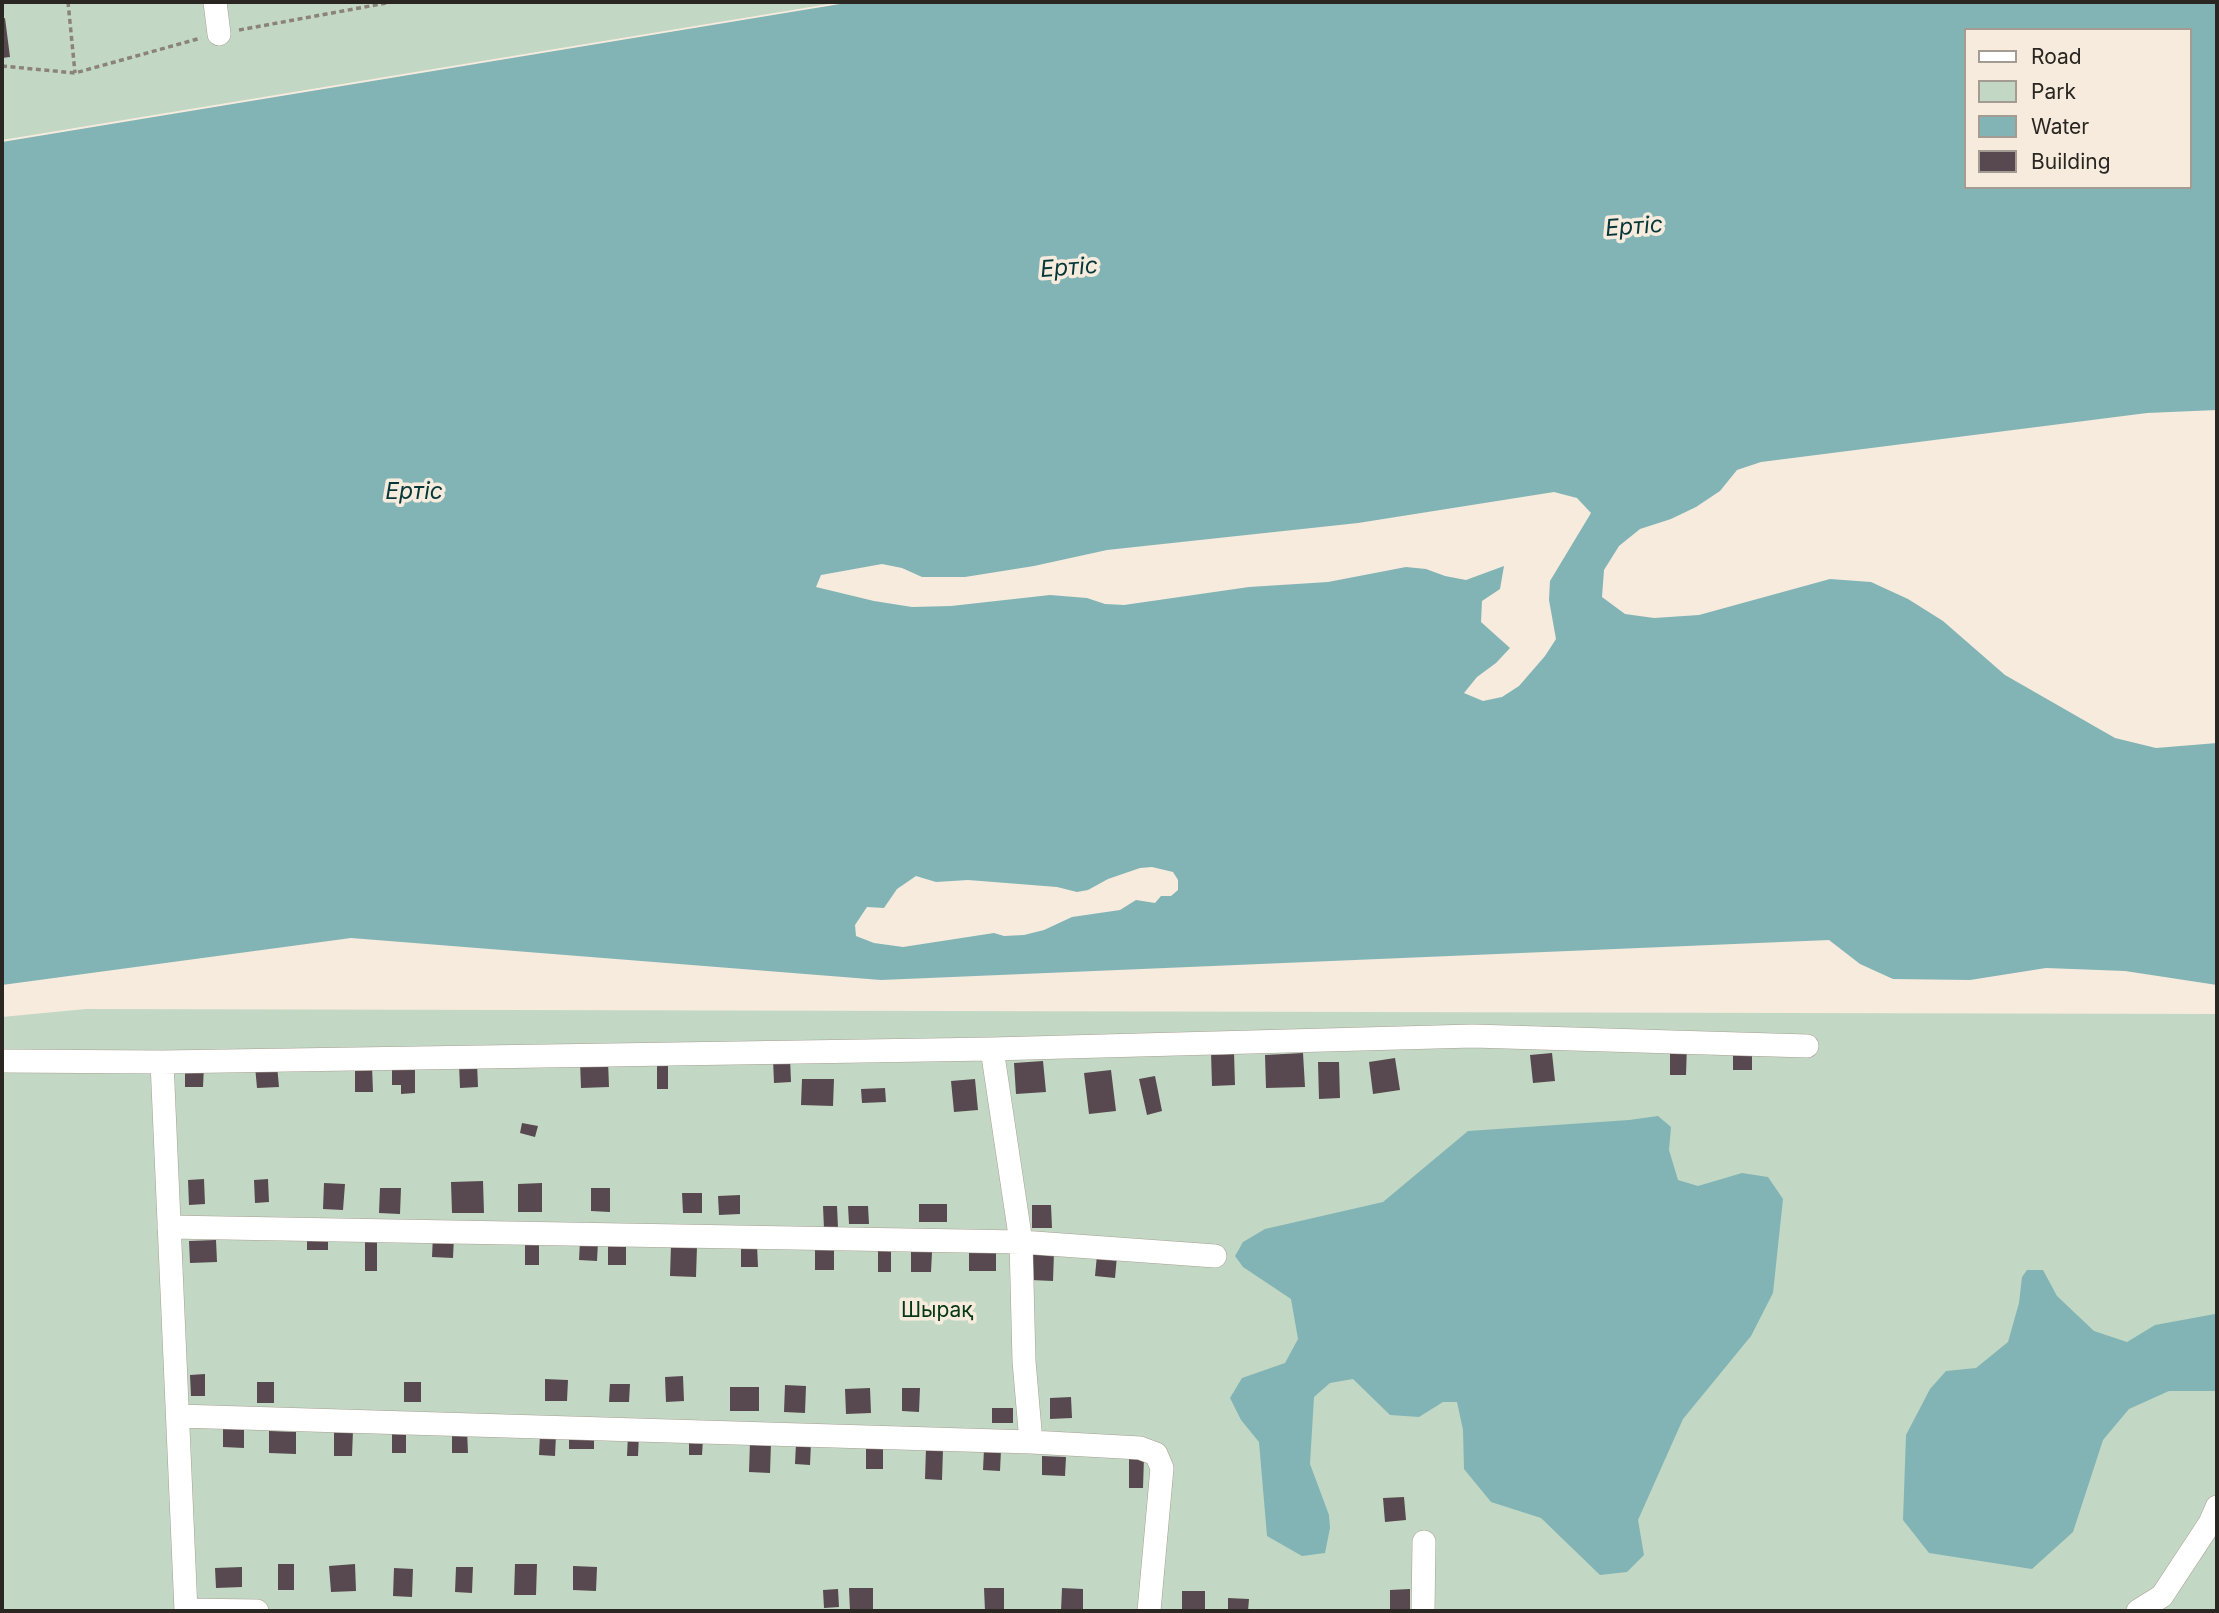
<!DOCTYPE html>
<meta charset="utf-8">
<style>
body{margin:0}
#map{position:relative;width:2219px;height:1613px;overflow:hidden;background:#f6ebdd;font-family:Inter,sans-serif}
canvas{display:block}
.frame{position:absolute;inset:0;border:4px solid #2a2621;pointer-events:none}
.legend{position:absolute;left:1964px;top:28px;width:228px;height:161px;box-sizing:border-box;background:#f6ebdd;border:2px solid #a49c92;margin:0;padding:9px 12px;list-style:none;font-size:21px;color:#2a2621}
.legend li{display:flex;align-items:center;gap:14px;height:35px}
.legend b{width:35px;border:2px solid #a49c92}
</style>
<div id="map">
<canvas width="2219" height="1613"></canvas>
<div class="frame"></div>
<ul class="legend">
<li><b style="height:9px;background:#fff"></b>Road</li>
<li><b style="height:19px;background:#c2d8c4"></b>Park</li>
<li><b style="height:19px;background:#82b4b6"></b>Water</li>
<li><b style="height:19px;background:#57494f"></b>Building</li>
</ul>
</div>
<script>
const ctx = document.querySelector('canvas').getContext('2d');
ctx.lineJoin = 'round';
function paint(path, color) {
  ctx.fillStyle = color;
  ctx.fill(path, 'evenodd');
}
function poly(rows) {
  const path = new Path2D();
  for (const r of rows) {
    path.moveTo(r[0], r[1]);
    for (let i = 2; i < r.length; i += 2) path.lineTo(r[i], r[i + 1]);
  }
  return path;
}
function strokePath(path, color, width, dash) {
  ctx.strokeStyle = color;
  ctx.lineWidth = width;
  ctx.lineCap = dash ? 'butt' : 'round';
  ctx.setLineDash(dash || []);
  ctx.stroke(path);
}
function label(font, color, halo, rows, align = 'center') {
  ctx.font = font + ' Inter,sans-serif';
  ctx.lineWidth = 7;
  ctx.setLineDash([]);
  ctx.textBaseline = 'middle';
  ctx.strokeStyle = halo;
  ctx.fillStyle = color;
  for (const [text, x, y, turn = 0] of rows) {
    ctx.save();
    ctx.translate(x, y);
    ctx.rotate((+turn || 0) * Math.PI / 180);
    ctx.textAlign = isNaN(turn) ? turn : align;
    if (halo) ctx.strokeText(text, 0, 0);
    ctx.fillText(text, 0, 0);
    ctx.restore();
  }
}
const green = poly([
 [2,2,841,2,2,140],
 [86,1009,2217,1014,2217,1611,2,1611,2,1017]
]);
const water = poly([
 [852,2,2217,2,2217,410,2147,413,1761,462,1737,470,1720,491,1696,507,1671,519,1640,529,1619,546,1604,570,1602,597,1625,614,1654,618,1699,615,1830,579,1871,582,1908,599,1943,621,2005,675,2115,738,2156,748,2217,743,2217,985,2125,971,2046,968,1970,980,1893,979,1860,964,1829,940,881,980,351,938,2,985,2,142],
 [1965,30,2189,30,2189,187,1965,187],
 [1554,492,1577,498,1591,513,1550,581,1549,600,1556,639,1545,656,1519,686,1502,697,1483,701,1464,693,1477,677,1496,663,1510,648,1481,622,1482,601,1500,589,1504,566,1466,580,1445,576,1426,569,1406,567,1328,582,1249,587,1124,605,1105,604,1087,598,1050,595,951,606,912,607,874,601,816,587,821,575,882,564,902,568,922,577,965,577,1034,566,1107,550,1358,523],
 [1152,867,1173,872,1178,880,1178,890,1171,896,1161,896,1155,903,1136,900,1120,910,1072,917,1044,930,1024,935,1004,936,994,933,903,947,874,943,856,936,855,925,867,907,884,908,897,889,916,876,936,882,968,880,1057,887,1077,892,1088,890,1108,879,1140,868],
 [1658,1116,1671,1127,1669,1150,1678,1180,1698,1186,1742,1173,1768,1177,1783,1199,1773,1293,1751,1336,1683,1419,1638,1520,1644,1555,1627,1572,1600,1575,1541,1518,1491,1502,1464,1469,1463,1430,1457,1402,1443,1402,1419,1417,1390,1415,1353,1379,1330,1383,1314,1397,1310,1464,1329,1515,1330,1528,1325,1553,1302,1556,1267,1536,1259,1442,1241,1420,1230,1398,1242,1378,1285,1363,1298,1339,1291,1299,1243,1267,1235,1256,1243,1242,1265,1229,1383,1202,1468,1131,1629,1120],
 [2027,1270,2043,1270,2057,1296,2094,1331,2127,1342,2155,1325,2215,1314,2217,1316,2217,1391,2169,1391,2129,1409,2103,1440,2073,1532,2032,1569,1929,1553,1903,1520,1906,1435,1930,1389,1946,1371,1976,1368,2008,1342,2019,1303,2022,1277]
]);
const building = poly([
 [5,18,10,57,2,58,2,19],
 [1670,1045,1687,1045,1686,1075,1670,1075],
 [1752,1045,1752,1070,1733,1070,1733,1046],
 [1211,1052,1234,1052,1235,1085,1212,1086],
 [1303,1053,1305,1087,1266,1088,1265,1055],
 [1552,1053,1555,1081,1533,1083,1530,1055],
 [790,1058,791,1082,774,1083,773,1059],
 [1395,1058,1400,1090,1373,1094,1369,1062],
 [580,1061,608,1061,609,1087,581,1088],
 [1043,1061,1046,1092,1016,1094,1014,1063],
 [415,1062,415,1093,401,1094,401,1085,392,1085,392,1063],
 [1318,1062,1339,1062,1340,1098,1319,1099],
 [477,1063,478,1087,460,1088,459,1064],
 [185,1065,204,1066,203,1087,185,1087],
 [277,1065,279,1087,257,1088,255,1066],
 [657,1065,668,1065,668,1089,657,1089],
 [372,1066,373,1092,355,1092,355,1067],
 [1111,1070,1116,1111,1089,1114,1084,1073],
 [1155,1076,1162,1111,1147,1115,1139,1079],
 [802,1079,834,1079,833,1106,801,1105],
 [975,1079,978,1110,954,1112,951,1081],
 [885,1088,886,1102,862,1103,861,1089],
 [522,1123,538,1126,535,1137,520,1133],
 [204,1179,205,1204,189,1205,188,1180],
 [268,1179,269,1202,255,1203,254,1180],
 [483,1181,484,1213,452,1213,451,1182],
 [324,1183,345,1184,343,1210,323,1209],
 [542,1183,542,1212,518,1212,518,1184],
 [380,1188,401,1188,400,1214,379,1213],
 [591,1188,610,1188,610,1212,591,1211],
 [682,1193,702,1193,702,1213,683,1213],
 [740,1195,740,1214,719,1215,718,1196],
 [919,1204,947,1204,947,1222,919,1222],
 [1032,1205,1051,1205,1052,1228,1032,1228],
 [823,1206,837,1206,838,1228,824,1229],
 [848,1206,868,1206,869,1224,849,1224],
 [307,1233,328,1233,328,1250,307,1250],
 [433,1235,454,1236,453,1258,432,1257],
 [365,1237,377,1237,377,1271,365,1271],
 [216,1240,217,1262,190,1263,189,1241],
 [525,1241,539,1241,539,1265,525,1265],
 [580,1241,598,1242,597,1261,579,1260],
 [608,1243,626,1243,626,1265,608,1265],
 [671,1245,697,1246,696,1277,670,1276],
 [757,1245,758,1267,741,1267,741,1246],
 [815,1247,834,1247,834,1270,815,1270],
 [878,1248,891,1248,891,1272,878,1272],
 [969,1251,996,1251,996,1271,969,1271],
 [1032,1251,1054,1252,1053,1281,1031,1280],
 [911,1252,932,1252,931,1272,911,1272],
 [1097,1255,1117,1256,1115,1278,1095,1276],
 [205,1374,205,1396,191,1396,190,1375],
 [683,1376,684,1401,666,1402,665,1377],
 [545,1379,568,1380,567,1401,545,1401],
 [257,1382,274,1382,274,1403,257,1403],
 [404,1382,421,1382,421,1402,404,1402],
 [610,1384,630,1384,629,1402,609,1402],
 [785,1385,806,1386,805,1413,784,1412],
 [730,1387,759,1387,759,1411,730,1411],
 [870,1388,871,1413,846,1414,845,1389],
 [902,1388,920,1388,919,1412,902,1411],
 [1071,1397,1072,1418,1050,1419,1050,1398],
 [992,1408,1013,1408,1013,1423,992,1423],
 [223,1425,244,1425,244,1448,223,1447],
 [334,1429,353,1430,352,1456,334,1456],
 [452,1430,467,1430,468,1453,452,1453],
 [269,1431,296,1432,296,1454,269,1453],
 [392,1432,406,1432,406,1453,392,1453],
 [540,1434,556,1435,555,1456,539,1455],
 [569,1435,594,1435,594,1449,569,1449],
 [628,1435,639,1435,638,1456,627,1456],
 [689,1439,703,1439,702,1455,689,1455],
 [750,1442,771,1443,770,1473,749,1472],
 [796,1443,811,1443,810,1465,795,1464],
 [866,1447,883,1447,883,1469,866,1469],
 [926,1448,943,1449,942,1480,925,1479],
 [984,1449,1001,1450,1000,1471,983,1470],
 [1042,1456,1066,1457,1065,1476,1042,1475],
 [1129,1457,1144,1457,1143,1488,1129,1488],
 [1404,1497,1406,1520,1385,1522,1383,1498],
 [278,1564,294,1564,294,1590,278,1590],
 [355,1564,356,1591,331,1592,329,1566],
 [515,1564,537,1564,536,1595,514,1595],
 [573,1566,597,1567,596,1591,573,1590],
 [242,1567,242,1587,216,1588,215,1568],
 [456,1567,473,1567,472,1593,455,1592],
 [394,1568,413,1569,412,1597,393,1596],
 [849,1588,873,1588,873,1611,850,1611],
 [984,1588,1004,1588,1004,1611,985,1611],
 [1062,1588,1083,1589,1083,1611,1061,1611],
 [838,1589,839,1607,824,1608,823,1590],
 [1410,1589,1410,1611,1390,1611,1390,1590],
 [1182,1591,1205,1591,1205,1611,1182,1611],
 [1228,1598,1249,1599,1248,1611,1228,1611]
]);
const path = poly([
 [68,2,75,73],
 [239,30,392,2],
 [2,66,75,73,201,38]
]);
const minor = poly([
 [215,2,219,34],
 [992,1049,1021,1242,1024,1361,1031,1442],
 [2,1061,162,1062,992,1049,1473,1036,1807,1046],
 [162,1062,186,1611],
 [169,1227,1021,1242,1215,1256],
 [178,1416,1031,1442,1140,1448,1156,1454,1162,1468,1149,1611],
 [186,1610,257,1611],
 [1423,1611,1424,1542],
 [2138,1611,2162,1596,2210,1523,2217,1507]
]);
const parkNames = [
 ["Шырақ",937,1311]
];
const waterNames = [
 ["Ертіс",1634,227,-4],
 ["Ертіс",1069,268,-4],
 ["Ертіс",414,492]
];
paint(green, '#c2d8c4');
paint(water, '#82b4b6');
paint(building, '#57494f');
strokePath(minor, '#a99e92', 24);
strokePath(path, '#8b837a', 3.5, [5, 3.5]);
strokePath(minor, '#fff', 23);
label('21px', '#053813', '#f6ebdd', parkNames);
label('italic 23px', '#053739', '#f6ebdd', waterNames);
</script>
